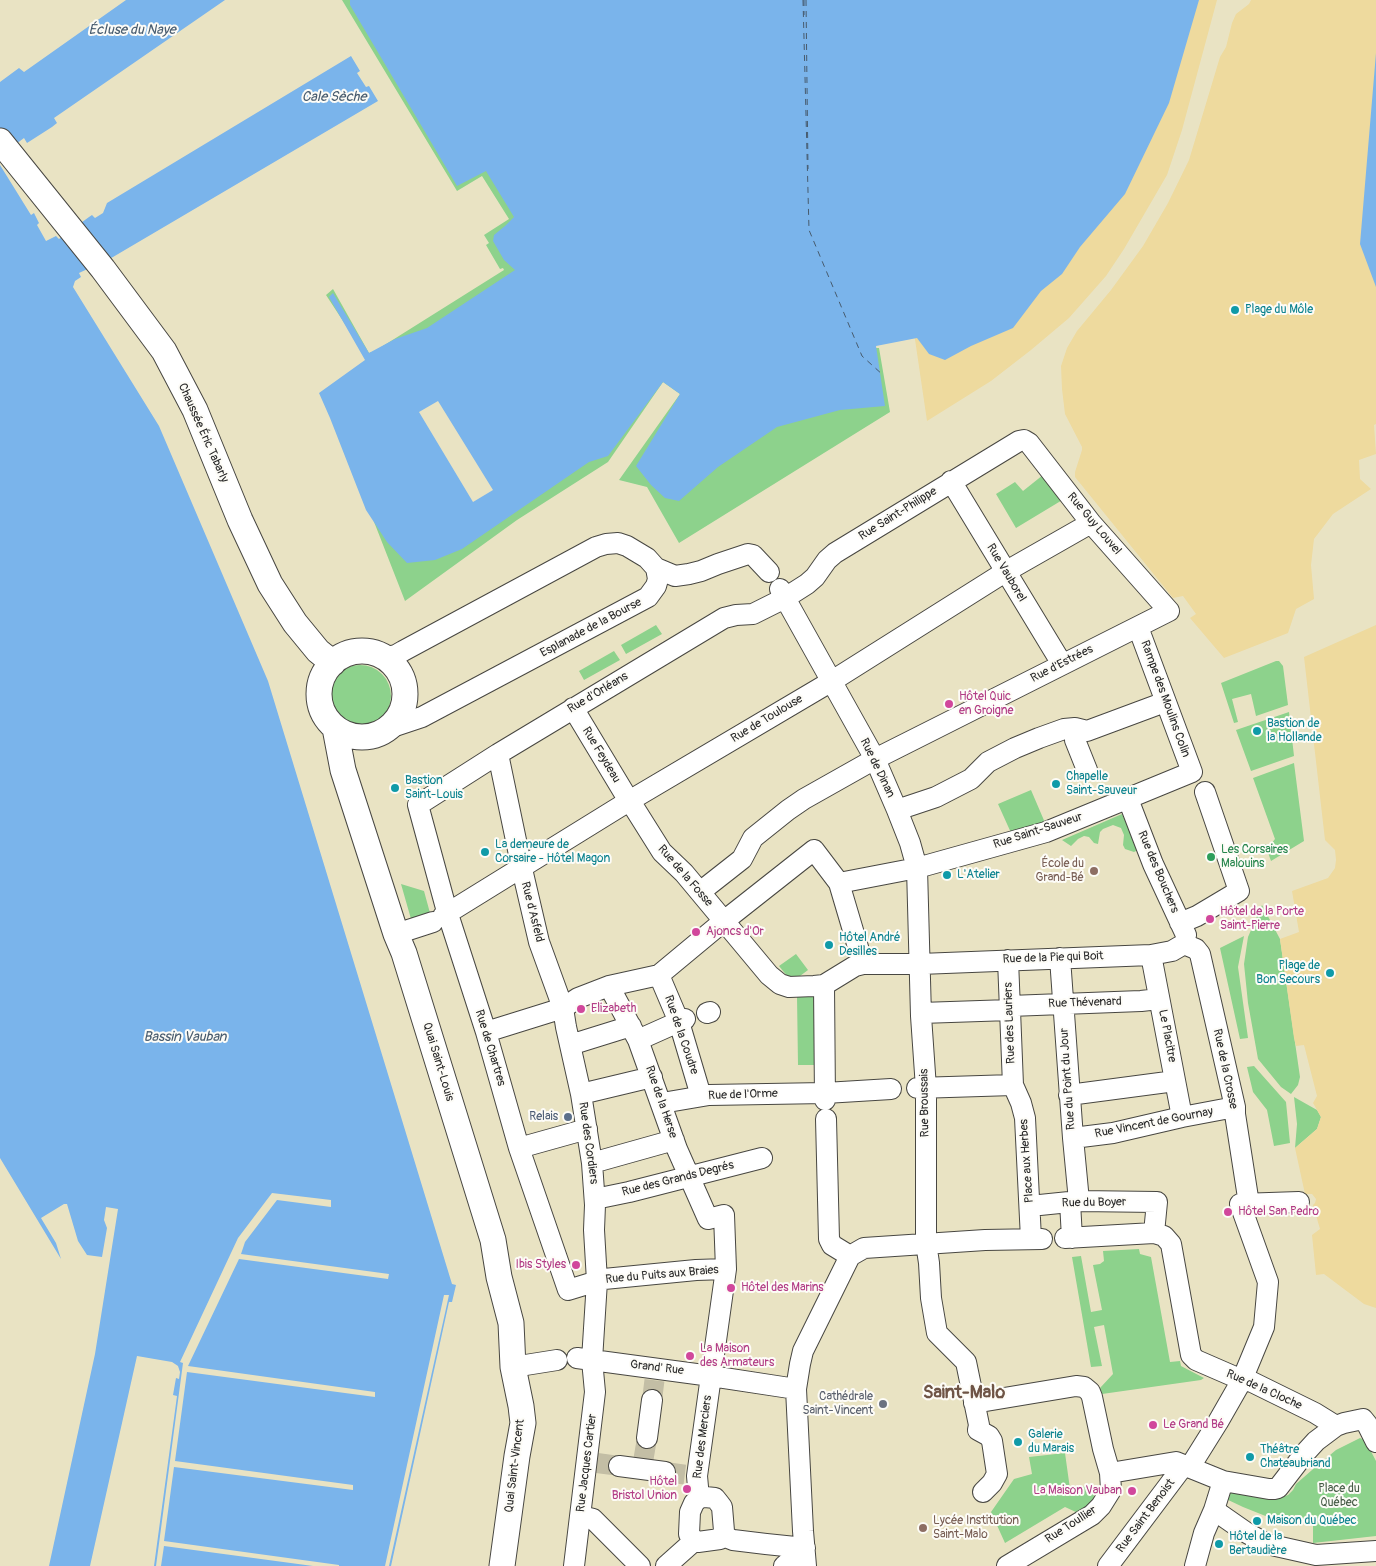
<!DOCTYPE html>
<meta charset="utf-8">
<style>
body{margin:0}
canvas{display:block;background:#e9e3c3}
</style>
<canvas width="1376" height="1566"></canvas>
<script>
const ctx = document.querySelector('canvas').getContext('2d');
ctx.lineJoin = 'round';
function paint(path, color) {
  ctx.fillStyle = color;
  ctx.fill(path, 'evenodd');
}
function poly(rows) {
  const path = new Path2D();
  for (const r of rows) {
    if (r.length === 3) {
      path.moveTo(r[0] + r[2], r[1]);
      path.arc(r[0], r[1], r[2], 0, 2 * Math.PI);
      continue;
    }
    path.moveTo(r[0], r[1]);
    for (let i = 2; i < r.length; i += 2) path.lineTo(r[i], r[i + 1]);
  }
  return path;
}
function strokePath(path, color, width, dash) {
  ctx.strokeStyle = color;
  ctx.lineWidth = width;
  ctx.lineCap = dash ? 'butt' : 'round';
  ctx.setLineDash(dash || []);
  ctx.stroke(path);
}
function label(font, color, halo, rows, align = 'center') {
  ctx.font = font + ' Pangolin,sans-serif';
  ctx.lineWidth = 4;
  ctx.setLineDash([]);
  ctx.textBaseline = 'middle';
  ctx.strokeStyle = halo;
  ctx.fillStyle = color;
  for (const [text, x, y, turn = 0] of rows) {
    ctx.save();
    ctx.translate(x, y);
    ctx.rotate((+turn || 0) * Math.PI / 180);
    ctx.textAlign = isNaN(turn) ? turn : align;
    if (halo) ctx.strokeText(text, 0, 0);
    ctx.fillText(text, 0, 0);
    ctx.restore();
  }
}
const green = poly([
 [342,0,459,0,666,372,850,348,879,348,890,412,679,543,647,487,619,480,680,394,663,382,608,462,517,520,405,601,324,394,367,362,360,347,326,295,333,289,369,353,375,351,504,270,503,268,500,269,486,245,489,243,484,235,509,219,482,176,457,191],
 [1043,475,1064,499,1016,528,996,494,1015,482,1023,491],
 [656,625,662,634,626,654,621,645],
 [614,651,620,660,584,680,579,671],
 [1276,661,1279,661,1283,666,1288,705,1256,716,1251,694,1232,699,1238,722,1234,723,1221,683],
 [360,696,31],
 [1289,712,1294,756,1251,771,1236,730],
 [1294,763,1304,841,1271,861,1265,844,1271,844,1275,839,1253,778],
 [1031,790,1046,825,1012,835,998,804],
 [1122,814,1138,850,1134,852,1125,849,1123,845,1124,835,1121,828,1113,825,1103,829,1100,832,1098,844,1094,843,1089,837,1084,836,1078,839,1071,846,1062,840],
 [401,884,424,891,430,913,411,919],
 [1262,905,1280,939,1300,1077,1298,1085,1291,1094,1281,1087,1258,1059,1248,1003,1244,964,1248,937],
 [1244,936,1238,967,1248,1038,1240,1039,1220,948],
 [796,954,808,970,792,982,779,966],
 [797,996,815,996,815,1065,798,1065],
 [1254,1066,1286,1102,1290,1143,1274,1146,1267,1110,1253,1092,1247,1067],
 [1294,1097,1317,1110,1321,1117,1317,1129,1295,1148,1297,1124],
 [1139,1249,1140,1254,1151,1257,1170,1362,1180,1361,1181,1366,1204,1378,1201,1380,1102,1394,1100,1388,1113,1374,1104,1325,1094,1327,1102,1366,1091,1367,1072,1257,1081,1256,1091,1312,1102,1310,1093,1265,1100,1264,1104,1261,1103,1251],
 [1360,1438,1365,1440,1376,1461,1376,1536,1313,1543,1313,1524,1278,1521,1243,1507,1224,1498,1227,1489,1271,1499,1279,1498,1288,1495,1293,1490,1296,1484,1312,1470,1336,1450],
 [1065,1453,1070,1489,1093,1485,1094,1498,1092,1502,1086,1508,1078,1513,1065,1507,1005,1543,991,1512,1014,1479,1032,1474,1029,1457]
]);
const sand = poly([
 [851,0,1217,0,1182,130,1167,175,1124,249,1106,276,1069,318,1031,350,991,381,927,421,902,251],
 [1251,0,1376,0,1376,424,1374,425,1376,454,1359,460,1360,479,1371,489,1333,514,1314,539,1311,565,1314,599,1296,609,1288,633,1224,658,1190,618,1196,614,1183,596,1173,598,1075,477,1075,472,1082,450,1082,447,1065,414,1062,389,1061,366,1067,348,1077,331,1111,290,1143,246,1168,203,1189,160,1220,57,1226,47,1232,23,1236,14,1249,4],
 [1376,625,1376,1308,1364,1304,1324,1274,1316,1275,1312,1235,1320,1229,1313,1205,1315,1203,1316,1199,1312,1194,1305,1194,1295,1148,1317,1129,1321,1117,1313,1103,1317,1096,1304,1045,1296,1046,1294,1038,1280,939,1299,932,1292,891,1328,878,1335,868,1336,860,1335,850,1325,840,1304,657]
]);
const water = poly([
 [126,0,225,0,54,118,57,123,52,127,27,143,24,138,0,156,0,82,19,68,24,72],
 [350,0,1199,0,1169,103,1125,194,1080,247,1062,274,1041,291,1013,328,971,346,945,360,929,354,917,338,876,346,885,406,840,410,777,427,718,467,679,501,665,498,651,485,636,466,680,394,663,382,608,456,589,462,462,549,435,560,407,563,387,542,366,510,330,418,319,393,365,360,329,297,333,293,369,353,395,339,427,328,515,270,504,260,493,241,494,235,505,226,514,217,486,171,457,186,350,5],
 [1376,53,1376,287,1360,244],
 [351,56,360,71,357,73,366,87,369,86,378,101,113,257,79,273,81,277,75,281,73,287,159,426,268,681,452,1284,456,1285,452,1302,449,1302,391,1566,154,1566,177,1396,173,1395,176,1378,179,1379,180,1372,178,1366,172,1362,137,1356,90,1566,49,1566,95,1354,118,1209,106,1207,104,1220,107,1228,102,1257,87,1255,78,1241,67,1204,64,1204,41,1218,56,1243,61,1259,0,1158,0,165,31,215,34,213,39,223,37,225,46,241,56,236,59,239,89,217,92,215,95,218,103,213,107,203]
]);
const pier = poly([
 [438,401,493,490,473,502,419,412],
 [272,1193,331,1200,331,1207,277,1200,245,1242,241,1254,389,1274,388,1279,239,1259,188,1366,375,1392,375,1397,187,1372,175,1461,353,1485,353,1490,174,1467,164,1541,339,1565,339,1566,313,1566,164,1546,161,1566,156,1566,183,1363,180,1362,238,1238],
 [444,1295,449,1295,389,1566,385,1566]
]);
const ferry = poly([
 [803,0,809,230,862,356,883,375],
 [804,0,804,15],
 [806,0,808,169]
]);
const minorTunnel = poly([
 [652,1400,655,1376],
 [643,1462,647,1438],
 [597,1463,619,1466],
 [665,1472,688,1475]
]);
const minor = poly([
 [951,481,1062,664],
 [656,568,675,576,689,574,701,571,718,564,748,554,753,555,769,572],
 [780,589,875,759,897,810,910,843,917,868,921,1016,926,1088,926,1243,929,1263,931,1298,937,1333,966,1362,979,1425,978,1430,989,1436,992,1441,997,1474,992,1483,983,1492],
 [385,657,396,655,403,651,596,547,606,544,618,543,627,546,647,558,656,568,658,579,656,586,648,597,422,717,389,728],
 [573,708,629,801,635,809,662,852,684,873,769,975,780,984,789,987,814,986,824,985,855,966,863,964,920,964,1151,955,1172,951,1184,944],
 [1075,728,1075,740,1087,770],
 [498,754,522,869,539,942,563,1008,566,1027,581,1094,592,1163,595,1205,594,1230,597,1281,592,1360,595,1392,574,1566],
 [1128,799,1153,864,1186,935],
 [897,810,936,797,971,779,988,762,1015,748,1039,738,1064,729,1075,728,1087,731,1165,702],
 [839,883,917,868,1046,832,1192,772,1138,627],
 [700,892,742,859,753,838,788,810,804,799,875,759,1169,611,1091,523,1029,443,1024,440,1019,441,835,553,827,560,815,577,807,584,785,598,753,614,736,615,724,618,498,754,418,805,446,908,486,1032,519,1148,568,1290,604,1279,696,1270,726,1269],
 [443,916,629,801,832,681,1005,572,1091,523],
 [1180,923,1197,916,1239,891,1205,792],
 [396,934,433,922],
 [1184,944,1196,949,1200,954,1235,1107,1235,1114,1249,1204],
 [1151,955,1182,1117],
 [1060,958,1073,1138,1079,1201],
 [1008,960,1013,1085,1021,1103,1025,1118,1031,1239],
 [659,975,679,1022,701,1096],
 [824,985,825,1100],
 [609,986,638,1040,677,1149,708,1219,724,1215,726,1269,697,1476,699,1498],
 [1010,1006,1141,1001,1159,999],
 [707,1013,710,1012],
 [921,1013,1010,1010],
 [486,1032,563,1008,578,998,609,986,659,975,724,921,814,850,839,883,863,964],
 [638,1040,685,1019],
 [570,1045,631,1026],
 [917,1088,1013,1085],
 [581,1094,652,1077],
 [1069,1095,1175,1081],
 [662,1103,709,1095,825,1093,891,1089],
 [826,1119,829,1239,832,1245,850,1256],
 [1073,1138,1113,1133,1182,1117,1235,1107],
 [519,1148,587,1129],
 [592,1163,674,1140],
 [595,1199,629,1192,762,1158],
 [1070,1202,1072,1238],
 [1030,1206,1079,1201,1157,1202,1154,1233],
 [1065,1238,1154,1233,1164,1236,1171,1244,1191,1355,1196,1360,1242,1380,1252,1382,1315,1413,1336,1426],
 [577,1358,711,1376,796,1389],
 [513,1367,557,1360],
 [974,1403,1076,1386,1084,1387,1090,1392,1092,1397,1103,1449,1110,1473,1111,1490,1101,1506,1092,1515,1007,1566],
 [647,1438,652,1400],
 [619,1466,665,1472],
 [1188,1466,1193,1462,1218,1422,1242,1380,1264,1327,1268,1282,1240,1204,1299,1202],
 [1110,1473,1176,1462,1223,1481,1269,1489,1274,1489,1278,1488,1305,1453,1316,1441,1336,1426,1344,1423,1363,1419,1367,1424,1376,1442],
 [705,1497,715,1498,719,1503,722,1507,724,1531,720,1539,698,1542,691,1538,689,1534,690,1512,694,1503,699,1498,705,1497],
 [1214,1510,1247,1533,1267,1544,1316,1555,1376,1551],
 [581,1516,593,1519,640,1566],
 [723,1536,733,1540,766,1544,805,1548],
 [666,1566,694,1541],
 [784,1566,805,1548],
 [806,1566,803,1531,796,1389,800,1364,803,1351,850,1256,864,1248,985,1240,1042,1239],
 [1108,1566,1184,1465],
 [1195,1566,1204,1533,1214,1510,1223,1481]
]);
const major = poly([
 [0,141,103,269,164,351,195,410,240,520,270,584,295,623,318,651,333,663],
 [362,694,43],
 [335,728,343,770,396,934,404,953,493,1240,499,1277,511,1323,513,1367,521,1406,523,1423,517,1456,502,1566]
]);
const markers = [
 [1235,310,5,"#0f9aa8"],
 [949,704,5,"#d1479c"],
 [1257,731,5,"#0f9aa8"],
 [1056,784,5,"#0f9aa8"],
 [395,788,5,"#0f9aa8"],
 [485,852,5,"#0f9aa8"],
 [1211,857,5,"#2e9e5b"],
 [1094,871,5,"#8d6e63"],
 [947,875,5,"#0f9aa8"],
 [1210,919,5,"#d1479c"],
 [696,932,5,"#d1479c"],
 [829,945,5,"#0f9aa8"],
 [1330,973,5,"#0f9aa8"],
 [581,1009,5,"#d1479c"],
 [568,1117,5,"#5c6f8a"],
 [1228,1212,5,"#d1479c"],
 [576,1265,5,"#d1479c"],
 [731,1288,5,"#d1479c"],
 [690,1356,5,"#d1479c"],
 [883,1404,5,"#6b7280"],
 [1153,1425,5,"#d1479c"],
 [1018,1442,5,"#0f9aa8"],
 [1250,1457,5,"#0f9aa8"],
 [687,1489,5,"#d1479c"],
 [1132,1491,5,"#d1479c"],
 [1257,1521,5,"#0f9aa8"],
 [923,1528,5,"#8d6e63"],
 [1219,1544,5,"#0f9aa8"]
];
const cultureNames = [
 ["Plage du Môle",1245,310],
 ["Bastion de",1267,724],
 ["la Hollande",1267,738],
 ["Chapelle",1066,777],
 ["Saint-Sauveur",1066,791],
 ["Bastion",405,781],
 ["Saint-Louis",405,795],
 ["La demeure de",495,845],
 ["Corsaire - Hôtel Magon",495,859],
 ["L'Atelier",957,875],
 ["Hôtel André",839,938],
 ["Desilles",839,952],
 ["Plage de",1320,966,"right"],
 ["Bon Secours",1320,980,"right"],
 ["Galerie",1028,1435],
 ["du Marais",1028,1449],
 ["Théâtre",1260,1450],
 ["Chateaubriand",1260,1464],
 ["Maison du Québec",1267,1521],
 ["Hôtel de la",1229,1537],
 ["Bertaudière",1229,1551]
];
const streetNames = [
 ["Chaussée Éric Tabarly",203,433,66],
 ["Rue Saint-Philippe",898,514,-32],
 ["Rue Guy Louvel",1094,524,50],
 ["Rue Vauborel",1006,573,59],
 ["Esplanade de la Bourse",591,628,-28],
 ["Rue d'Estrées",1062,664,-27],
 ["Rue d'Orléans",598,693,-31],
 ["Rampe des Moulins Colin",1165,699,70],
 ["Rue de Toulouse",767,719,-31],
 ["Rue Feydeau",601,755,59],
 ["Rue de Dinan",877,768,64],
 ["Rue Saint-Sauveur",1038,831,-18],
 ["Rue des Bouchers",1158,872,67],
 ["Rue de la Fosse",685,876,49],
 ["Rue d'Asfeld",532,912,76],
 ["Rue de la Pie qui Boit",1053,958,-2],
 ["Rue Thévenard",1085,1003,-2],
 ["Rue des Lauriers",1010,1023,-92],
 ["Rue de la Coudre",681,1035,71],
 ["Le Placitre",1167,1036,79],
 ["Rue de Chartres",490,1048,73],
 ["Quai Saint-Louis",438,1062,73],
 ["Rue de la Crosse",1225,1069,78],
 ["Rue du Point du Jour",1068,1079,-94],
 ["Rue de l'Orme",743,1095,-2],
 ["Rue de la Herse",661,1102,71],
 ["Rue Broussais",925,1103,-91],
 ["Rue Vincent de Gournay",1154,1123,-11],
 ["Rue des Cordiers",588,1143,82],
 ["Place aux Herbes",1027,1161,-94],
 ["Rue des Grands Degrés",678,1179,-14],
 ["Rue du Boyer",1094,1203,-1],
 ["Rue du Puits aux Braies",662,1275,-5],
 ["Grand' Rue",657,1368,7],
 ["Rue de la Cloche",1264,1390,24],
 ["Rue des Merciers",703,1437,-83],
 ["Rue Jacques Cartier",587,1463,-83],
 ["Quai Saint-Vincent",515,1466,-83],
 ["Rue Saint Benoist",1146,1516,-53],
 ["Rue Toullier",1071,1525,-33]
];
const hotelNames = [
 ["Hôtel Quic",959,697],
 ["en Groigne",959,711],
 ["Hôtel de la Porte",1220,912],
 ["Saint-Pierre",1220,926],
 ["Ajoncs d'Or",706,932],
 ["Elizabeth",591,1009],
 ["Hôtel San Pedro",1238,1212],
 ["Ibis Styles",566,1265,"right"],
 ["Hôtel des Marins",741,1288],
 ["La Maison",700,1349],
 ["des Armateurs",700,1363],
 ["Le Grand Bé",1163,1425],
 ["Hôtel",677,1482,"right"],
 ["Bristol Union",677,1496,"right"],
 ["La Maison Vauban",1122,1491,"right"]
];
const leisureNames = [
 ["Les Corsaires",1221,850],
 ["Malouins",1221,864]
];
const educationNames = [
 ["École du",1084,864],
 ["Grand-Bé",1084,878],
 ["Lycée Institution",933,1521,"left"],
 ["Saint-Malo",933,1535,"left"]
];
const serviceNames = [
 ["Relais",558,1117]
];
const worshipNames = [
 ["Cathédrale",873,1397],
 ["Saint-Vincent",873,1411]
];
const parkNames = [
 ["Place du",1339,1489],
 ["Québec",1339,1503]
];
const waterNames = [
 ["Écluse du Naye",132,30],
 ["Cale Sèche",334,97],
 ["Bassin Vauban",185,1037]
];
const districtNames = [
 ["Saint-Malo",964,1393]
];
paint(green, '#8dd28c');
paint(sand, '#eeda9e');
paint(water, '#7ab4eb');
paint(pier, '#e9e3c3');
strokePath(ferry, '#475b6e', 1, [6, 5]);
strokePath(minorTunnel, '#c3bea5', 20, [20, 10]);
strokePath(minor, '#484742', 22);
strokePath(major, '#484742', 27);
strokePath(minor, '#fff', 20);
strokePath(major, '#fff', 25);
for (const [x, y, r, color] of markers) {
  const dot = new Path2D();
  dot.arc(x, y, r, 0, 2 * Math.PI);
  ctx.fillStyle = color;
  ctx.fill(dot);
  strokePath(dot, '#fdfcf7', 2);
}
label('12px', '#0d838f', '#fdfcf7', cultureNames, 'left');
label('12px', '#2b2b2b', '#fdfcf7', streetNames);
label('12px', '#b23c85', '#fdfcf7', hotelNames, 'left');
label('12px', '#27864d', '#fdfcf7', leisureNames, 'left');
label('12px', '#785e54', '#fdfcf7', educationNames, 'right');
label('12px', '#4e5e75', '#fdfcf7', serviceNames, 'right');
label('12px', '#5b616d', '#fdfcf7', worshipNames, 'right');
label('12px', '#485d48', '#fdfcf7', parkNames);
label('italic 14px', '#475b6e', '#fdfcf7', waterNames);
label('bold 18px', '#6e5445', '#fdfcf7', districtNames);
</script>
